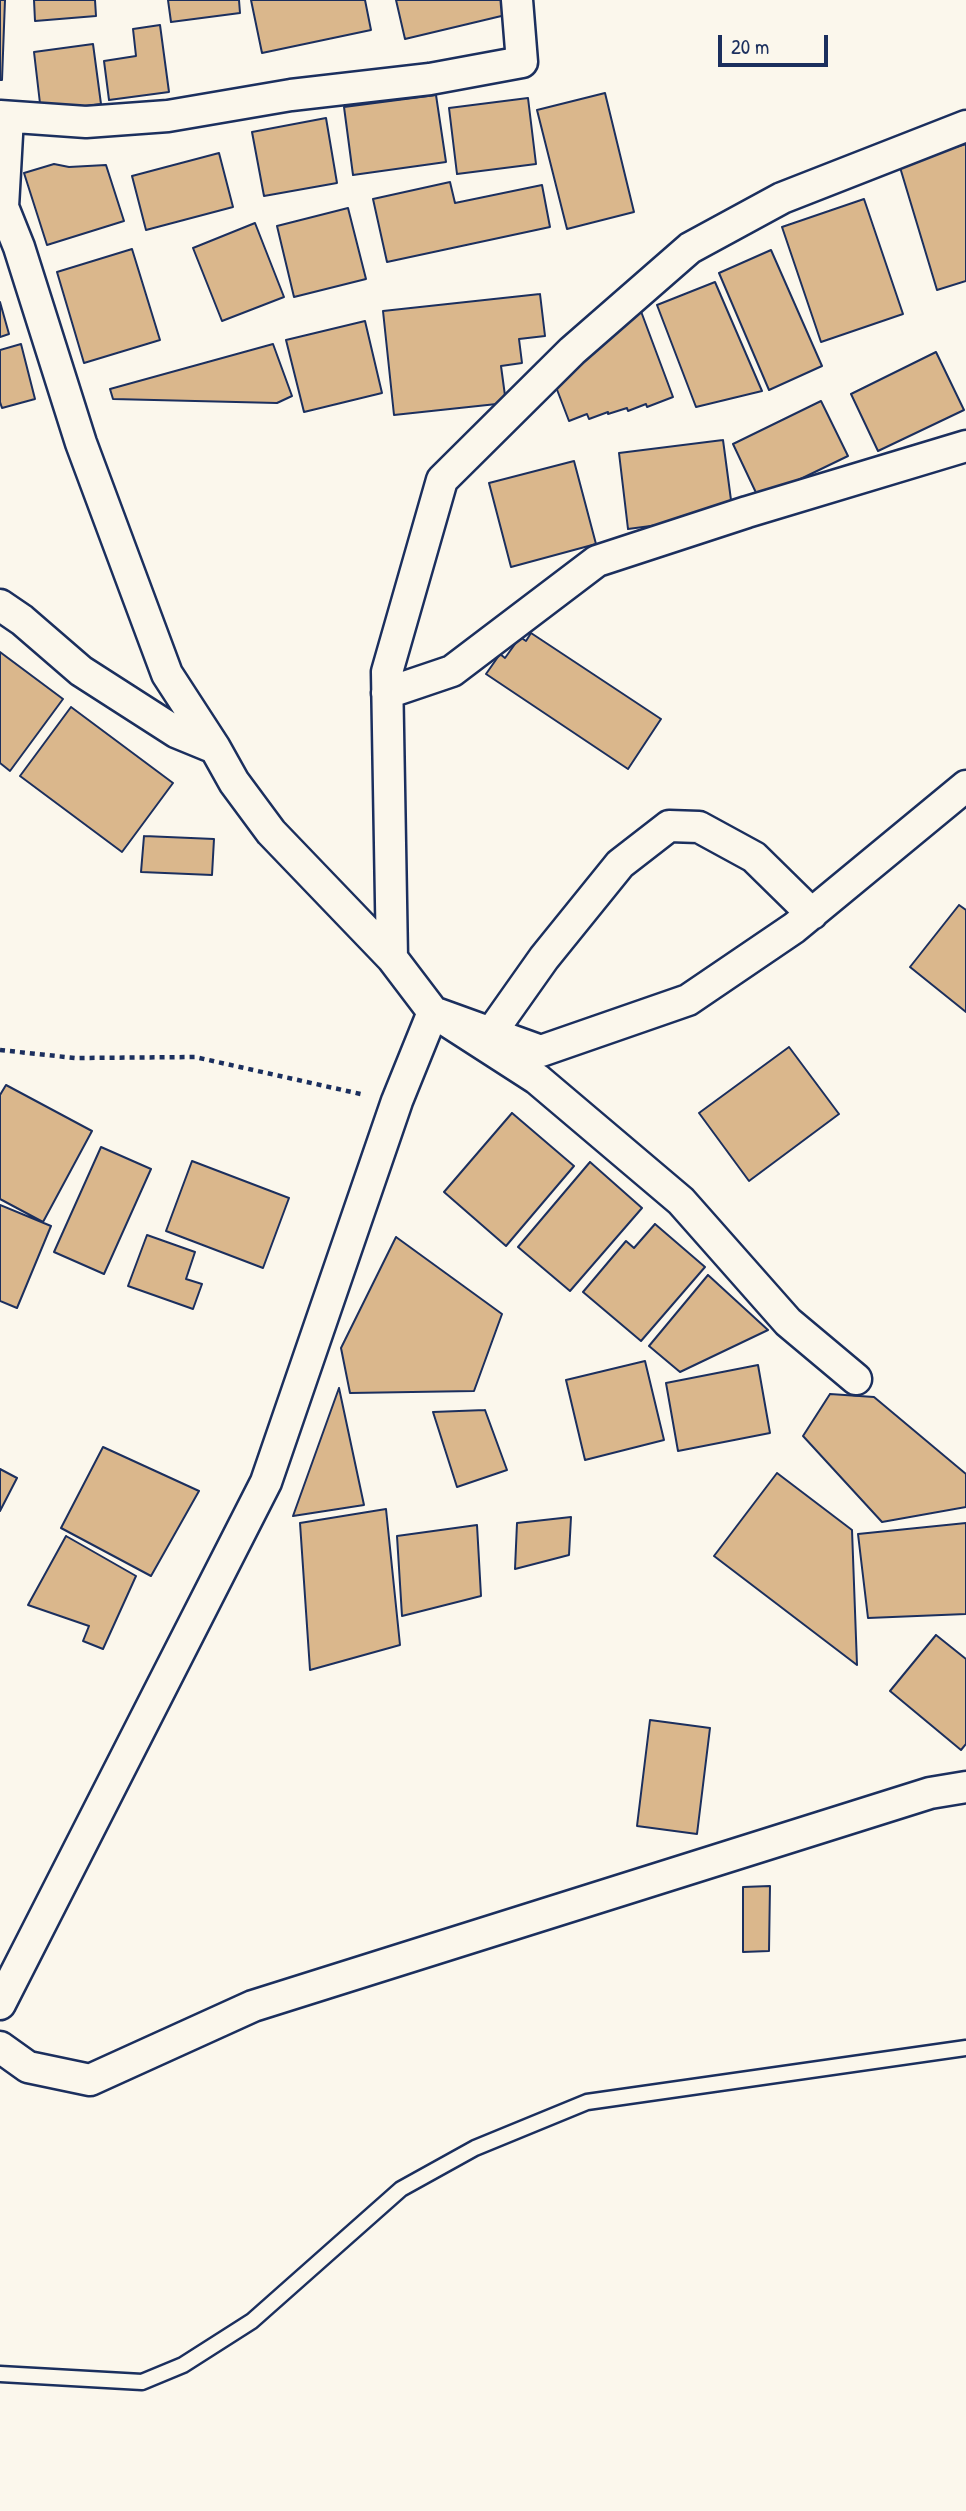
<!DOCTYPE html>
<style>
body{margin:0}
#map{position:relative;width:966px;height:2511px;overflow:hidden;background:#fbf7ec;font-family:"Patrick Hand",sans-serif}
canvas{display:block}
.scale{position:absolute;left:718px;top:35px;width:110px;height:32px;box-sizing:border-box;border:4px solid #1b2f5e;border-top:0;padding-left:9px;font-size:21px;line-height:24px;white-space:nowrap;color:#1b2f5e;-webkit-text-stroke:5px #fbf7ec;paint-order:stroke}
</style>
<div id="map">
<canvas width="966" height="2511"></canvas>
<div class="scale">20 m</div>
</div>
<script>
const ctx = document.querySelector('canvas').getContext('2d');
ctx.lineJoin = 'round';
function paint(path, color) {
  ctx.fillStyle = color;
  ctx.fill(path, 'evenodd');
}
function poly(rows) {
  const path = new Path2D();
  for (const r of rows) {
    path.moveTo(r[0], r[1]);
    for (let i = 2; i < r.length; i += 2) path.lineTo(r[i], r[i + 1]);
  }
  return path;
}
function strokePath(path, color, width, dash) {
  ctx.strokeStyle = color;
  ctx.lineWidth = width;
  ctx.lineCap = dash ? 'butt' : 'round';
  ctx.setLineDash(dash || []);
  ctx.stroke(path);
}
const building = poly([
 [0,0,5,0,2,80,0,80,0,0],
 [34,0,95,0,96,16,35,21,34,0],
 [168,0,239,0,240,13,171,22,168,0],
 [251,0,365,0,371,30,262,53,251,0],
 [396,0,512,0,514,13,405,39,396,0],
 [160,25,169,92,109,100,104,61,136,56,133,29,160,25],
 [93,44,101,104,41,112,34,52,93,44],
 [605,93,634,212,567,229,537,110,605,93],
 [436,95,446,162,353,175,344,107,436,95],
 [528,98,536,164,457,174,449,108,528,98],
 [326,118,337,183,264,196,252,132,326,118],
 [966,144,966,281,937,290,899,164,966,144],
 [219,153,233,207,146,230,132,176,219,153],
 [54,164,69,167,106,165,124,221,47,245,24,173,54,164],
 [450,182,455,203,542,185,550,227,387,262,373,199,450,182],
 [864,199,903,314,821,342,782,227,864,199],
 [348,208,366,279,294,297,277,226,348,208],
 [255,223,284,297,222,321,193,248,255,223],
 [132,249,160,340,84,363,57,272,132,249],
 [771,250,822,366,769,390,719,273,771,250],
 [715,282,762,391,696,407,657,305,715,282],
 [540,294,545,336,519,339,522,363,501,366,506,403,394,415,383,311,540,294],
 [0,302,9,334,0,337,0,302],
 [639,306,673,397,647,407,646,404,628,411,627,408,608,414,608,412,589,419,587,414,569,421,556,387,639,306],
 [365,321,382,393,304,412,286,340,365,321],
 [21,344,35,399,2,408,0,402,0,350,21,344],
 [273,344,292,396,277,403,113,399,110,389,273,344],
 [936,352,964,410,878,451,851,394,936,352],
 [821,401,848,456,759,499,733,444,821,401],
 [723,440,733,515,628,529,619,453,723,440],
 [574,461,596,544,511,567,489,483,574,461],
 [531,633,661,719,628,769,486,674,500,654,505,658,520,637,526,641,531,633],
 [0,652,63,699,10,771,0,763,0,652],
 [71,707,173,783,122,852,20,776,71,707],
 [144,836,214,839,212,875,141,872,144,836],
 [959,905,966,910,966,1012,910,967,959,905],
 [789,1047,839,1114,749,1181,699,1113,789,1047],
 [6,1085,92,1131,43,1222,0,1199,0,1095,6,1085],
 [512,1113,574,1166,506,1246,444,1192,512,1113],
 [101,1147,151,1169,104,1274,54,1252,101,1147],
 [192,1161,289,1198,263,1268,166,1231,192,1161],
 [590,1162,642,1208,570,1291,518,1247,590,1162],
 [0,1205,51,1226,17,1308,0,1301,0,1205],
 [655,1224,705,1267,641,1341,583,1292,626,1241,634,1248,655,1224],
 [147,1235,195,1252,186,1279,202,1284,193,1309,128,1286,147,1235],
 [396,1237,502,1314,474,1391,350,1393,341,1348,396,1237],
 [708,1275,768,1330,680,1372,649,1346,708,1275],
 [645,1361,664,1440,585,1460,566,1380,645,1361],
 [758,1365,770,1433,678,1451,666,1383,758,1365],
 [339,1388,364,1505,293,1516,339,1388],
 [830,1394,874,1397,966,1474,966,1507,882,1522,803,1436,830,1394],
 [485,1410,507,1470,457,1487,433,1412,485,1410],
 [103,1447,199,1491,151,1576,61,1528,103,1447],
 [0,1469,17,1478,0,1511,0,1469],
 [777,1473,852,1530,857,1665,714,1556,777,1473],
 [386,1509,400,1645,310,1670,300,1523,386,1509],
 [571,1517,569,1555,515,1569,517,1523,571,1517],
 [966,1523,966,1614,868,1618,858,1534,966,1523],
 [477,1525,481,1596,402,1616,397,1536,477,1525],
 [66,1536,136,1576,103,1649,83,1641,89,1626,28,1605,66,1536],
 [936,1635,966,1659,966,1744,961,1750,890,1691,936,1635],
 [650,1720,710,1728,697,1834,637,1826,650,1720],
 [770,1886,769,1951,743,1952,743,1887,770,1886]
]);
const path = poly([
 [0,1050,75,1058,195,1057,365,1095]
]);
const service = poly([
 [0,2374,142,2382,183,2365,252,2321,401,2189,475,2148,587,2102,966,2048]
]);
const minor = poly([
 [0,116,86,122,168,116,291,95,430,79,522,62,517,0],
 [8,117,3,207,19,247,81,443,167,674,215,748,234,782,271,832,392,958,433,1012,537,1079,681,1201,788,1322,856,1379],
 [0,605,22,620,81,671,176,732,215,748],
 [387,693,452,671,597,561,747,512,966,446],
 [392,958,387,672,442,480,572,351,690,248,782,198,966,126],
 [491,1033,544,958,620,864,669,826,699,827,754,857,812,914],
 [0,2004,266,1482,397,1101,433,1012,541,1051,688,1000,794,928,966,786],
 [0,2047,28,2067,90,2080,253,2006,930,1793,966,1787]
]);
paint(building, '#dab78c');
strokePath(building, '#1b2f5e', 2);
strokePath(service, '#1b2f5e', 19);
strokePath(minor, '#1b2f5e', 35);
strokePath(path, '#1b2f5e', 4.5, [5, 5]);
strokePath(service, '#fbf7ec', 14);
strokePath(minor, '#fbf7ec', 30);
</script>
